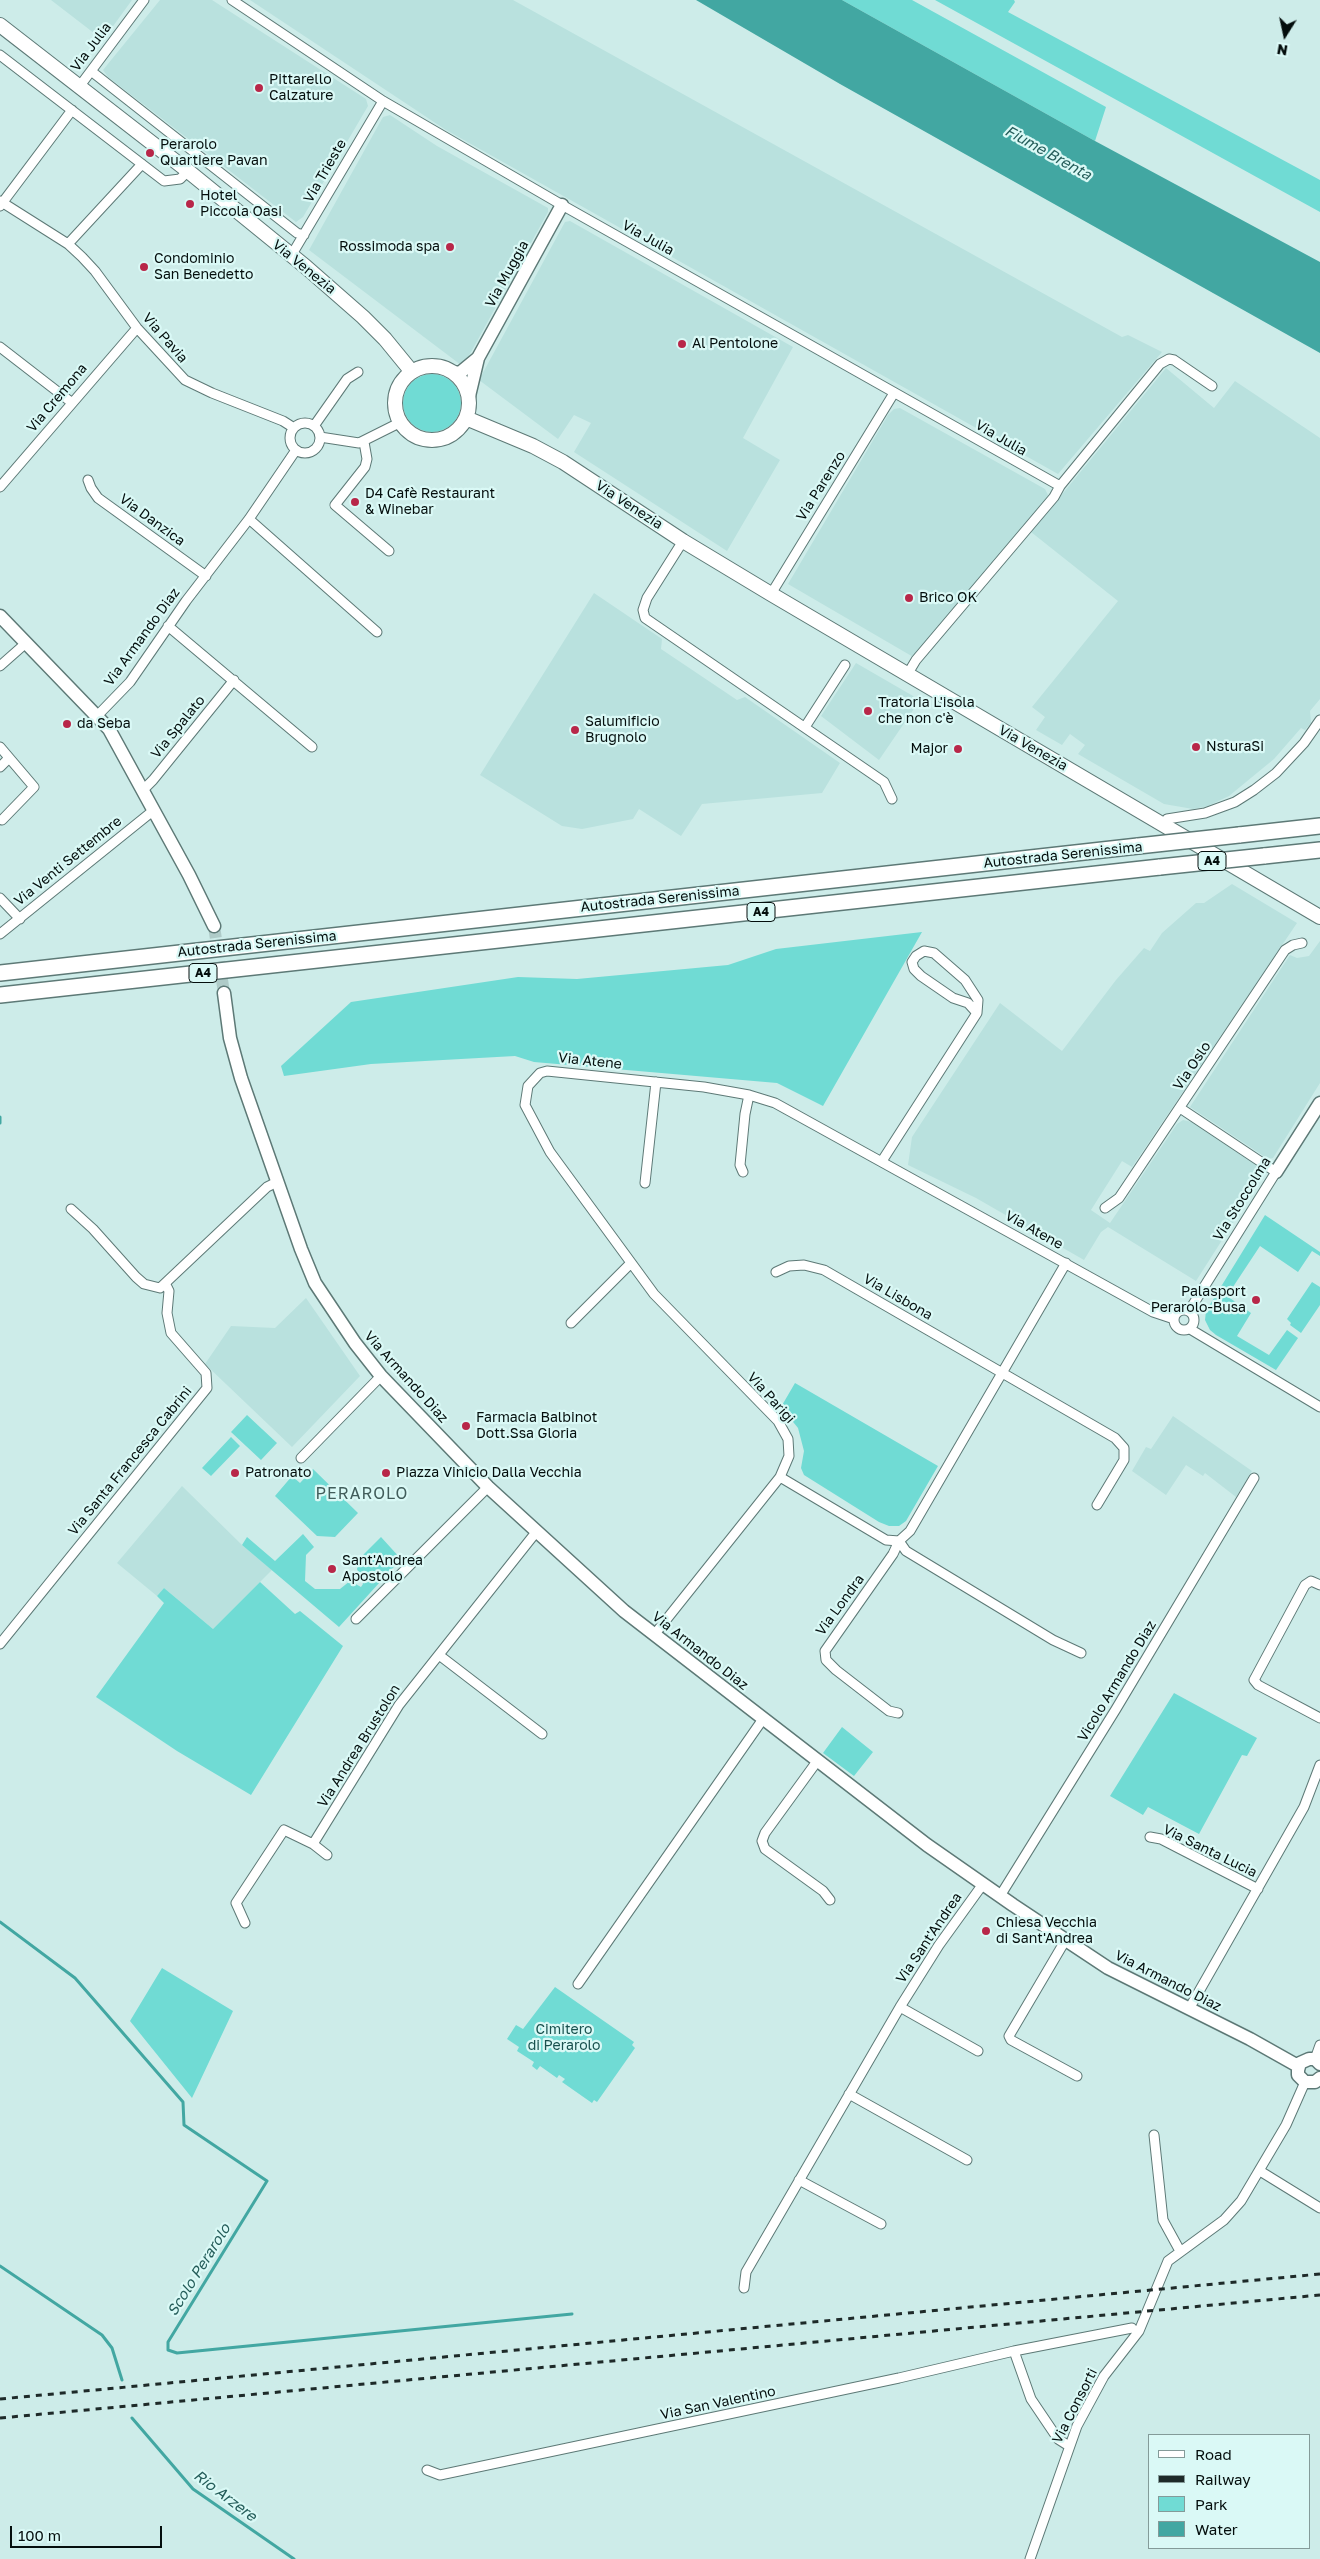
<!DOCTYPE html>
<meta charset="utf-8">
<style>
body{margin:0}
#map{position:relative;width:1320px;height:2559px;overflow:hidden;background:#cdece9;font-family:"Golos Text",sans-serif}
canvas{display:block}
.legend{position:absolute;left:1148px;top:2434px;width:162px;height:115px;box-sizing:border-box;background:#daf9f6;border:1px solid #849b99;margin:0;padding:6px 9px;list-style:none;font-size:15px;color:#040e0d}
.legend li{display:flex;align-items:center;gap:10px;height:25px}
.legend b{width:25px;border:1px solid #849b99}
.north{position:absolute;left:1260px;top:10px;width:50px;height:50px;-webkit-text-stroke:4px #daf9f6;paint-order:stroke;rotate:190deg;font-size:14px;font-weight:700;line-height:20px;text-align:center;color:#040e0d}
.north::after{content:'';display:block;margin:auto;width:18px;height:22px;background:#040e0d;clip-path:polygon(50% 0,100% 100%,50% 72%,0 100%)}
.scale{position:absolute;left:10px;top:2526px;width:152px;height:22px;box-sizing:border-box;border:2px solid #040e0d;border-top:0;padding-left:6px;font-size:15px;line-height:18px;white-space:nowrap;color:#040e0d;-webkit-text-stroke:4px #daf9f6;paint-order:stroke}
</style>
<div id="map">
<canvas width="1320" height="2559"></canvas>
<ul class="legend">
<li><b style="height:6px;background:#fff"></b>Road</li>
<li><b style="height:6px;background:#1e2a29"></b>Railway</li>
<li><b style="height:14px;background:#70dbd4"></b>Park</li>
<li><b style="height:14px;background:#42a7a2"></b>Water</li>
</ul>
<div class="north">N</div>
<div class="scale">100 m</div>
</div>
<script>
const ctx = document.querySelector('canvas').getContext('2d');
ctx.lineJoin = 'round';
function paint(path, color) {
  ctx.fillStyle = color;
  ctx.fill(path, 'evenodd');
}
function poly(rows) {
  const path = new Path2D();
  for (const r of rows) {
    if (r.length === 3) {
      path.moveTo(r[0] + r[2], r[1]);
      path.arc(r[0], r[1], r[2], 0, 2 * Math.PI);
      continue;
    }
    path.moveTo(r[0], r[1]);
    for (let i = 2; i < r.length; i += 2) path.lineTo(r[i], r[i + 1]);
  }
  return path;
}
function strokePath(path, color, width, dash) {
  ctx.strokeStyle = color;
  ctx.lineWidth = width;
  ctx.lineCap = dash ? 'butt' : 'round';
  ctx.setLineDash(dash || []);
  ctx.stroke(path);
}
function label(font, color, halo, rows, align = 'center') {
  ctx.font = font + ' "Golos Text",sans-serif';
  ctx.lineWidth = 4.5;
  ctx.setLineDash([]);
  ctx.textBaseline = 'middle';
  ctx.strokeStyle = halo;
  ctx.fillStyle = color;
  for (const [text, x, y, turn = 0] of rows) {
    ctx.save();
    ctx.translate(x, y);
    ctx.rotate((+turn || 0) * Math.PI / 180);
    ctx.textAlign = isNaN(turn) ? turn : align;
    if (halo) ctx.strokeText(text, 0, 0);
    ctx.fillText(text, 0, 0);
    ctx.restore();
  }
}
const built = poly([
 [51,0,132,0,103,40],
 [160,0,212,0,366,99,368,106,303,217,296,222,108,77,103,70],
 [250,0,513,0,1122,337,1128,335,1162,352,1058,474,446,130],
 [390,115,437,146,548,208,548,212,465,363,461,365,309,250,383,117],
 [570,221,793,347,743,438,780,460,727,551,574,452,591,423,574,415,558,439,479,380,565,222],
 [1166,368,1214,408,1235,381,1320,438,1320,699,1310,711,1311,723,1305,730,1301,728,1274,759,1229,796,1208,806,1193,809,1164,804,1078,754,1085,745,1070,734,1062,745,1036,730,1045,717,1032,707,1118,601,1031,532],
 [900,408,1045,489,1048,495,1046,501,915,658,788,584,888,415,894,409],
 [594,593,662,639,661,649,737,700,745,697,840,763,822,793,702,804,681,836,639,809,633,819,582,829,562,826,480,775],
 [856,663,920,700,879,760,821,716],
 [1232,884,1297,923,1147,1145,1132,1167,1122,1161,1091,1210,1110,1223,1177,1124,1183,1120,1192,1122,1260,1168,1263,1172,1261,1179,1196,1281,1108,1227,1101,1232,1084,1260,976,1198,908,1165,912,1137,1000,1003,1062,1051,1116,980,1144,948,1150,951,1162,933,1196,903,1204,903],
 [1320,941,1320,1083,1273,1158,1268,1159,1190,1107,1290,955,1297,958,1309,956],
 [306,1298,360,1376,292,1447,205,1364,231,1326,275,1328],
 [1173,1416,1252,1471,1236,1497,1205,1473,1203,1476,1186,1465,1166,1495,1132,1471,1146,1447,1151,1449],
 [182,1486,242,1545,272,1570,213,1629,164,1588,157,1596,117,1563]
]);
const green = poly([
 [842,0,912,0,1106,107,1095,141],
 [935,0,1014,0,1015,2,1008,12,1320,180,1320,212],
 [432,403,29],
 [922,932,823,1106,777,1083,534,1062,515,1056,371,1064,284,1076,281,1066,351,1002,518,977,577,979,728,965,776,949],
 [1265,1215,1320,1252,1320,1256,1312,1251,1298,1272,1260,1246,1227,1296,1251,1313,1237,1336,1269,1355,1287,1330,1298,1338,1276,1370,1216,1335,1210,1330,1205,1320,1206,1311],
 [1312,1282,1320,1287,1320,1305,1301,1333,1290,1325,1291,1323,1287,1319],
 [795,1383,938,1466,906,1521,899,1526,889,1526,879,1522,804,1475,801,1468,804,1451,798,1428,781,1407],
 [247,1415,277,1443,261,1460,231,1432],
 [231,1437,240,1446,211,1476,202,1468],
 [313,1469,358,1513,335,1537,317,1536,275,1496,292,1476,300,1483],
 [303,1534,314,1547,306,1555,305,1581,315,1589,340,1589,350,1581,361,1587,363,1584,357,1569,360,1558,381,1537,401,1559,339,1627,242,1545,247,1537,275,1561],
 [260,1582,295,1614,300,1611,343,1646,251,1795,177,1751,96,1697,164,1603,157,1596,164,1588,213,1629],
 [1174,1693,1257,1738,1247,1756,1242,1755,1199,1834,1148,1807,1143,1815,1110,1796],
 [842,1727,873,1752,854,1776,823,1753],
 [162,1968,233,2011,192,2098,130,2021],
 [555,1987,634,2042,632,2045,635,2048,597,2102,594,2100,592,2103,562,2082,565,2079,559,2075,557,2078,540,2066,537,2070,532,2066,534,2062,517,2051,519,2047,507,2039,516,2025,523,2029]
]);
const water = poly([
 [696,0,842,0,1095,141,1320,262,1320,353,840,84]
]);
const stream = poly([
 [0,1117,0,1123],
 [0,1922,75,1978,183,2102,184,2125,267,2181,168,2342,168,2350,177,2353,572,2314],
 [0,2266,102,2335,112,2348,122,2380],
 [132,2418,193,2489,294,2559]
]);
const secondaryTunnel = poly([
 [214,926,224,993]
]);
const street = poly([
 [232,0,383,101,562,205,1060,486],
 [0,55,164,181,180,179,188,171],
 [91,71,297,233,304,235],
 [79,87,144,0],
 [0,201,68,244,82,257,95,271,137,328,185,380,212,393,283,421,294,428],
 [0,206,72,110],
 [68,244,142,164],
 [291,256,383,101],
 [0,347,71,402],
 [305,438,15],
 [314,426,347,379,358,372],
 [320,437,359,443,401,422],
 [364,442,367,459,365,467,335,505,389,551],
 [88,480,91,488,98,498,206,576],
 [0,487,137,328],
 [249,519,377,632],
 [683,541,647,598,643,610,645,618,884,782,892,799],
 [771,594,894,393],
 [168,626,312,747],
 [0,666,26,643],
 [907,675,916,660,1054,497,1060,486,1160,364,1169,359,1174,360,1212,386],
 [97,716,130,682,186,601,249,519,296,450],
 [805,727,845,665],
 [0,747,34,787,2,820],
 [0,767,9,758],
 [143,790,153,780,234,680],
 [1164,824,1167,819,1205,813,1235,802,1254,790,1276,773,1304,743,1320,720],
 [0,898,20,919],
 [0,934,154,810],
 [1180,1108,1276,1172,1189,1311],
 [882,1161,977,1013,978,1000,965,980,934,953,924,951,916,956,912,962,914,969,921,976,953,998,968,1003,977,1013],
 [743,1172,740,1165,745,1114,749,1095],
 [645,1183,656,1082],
 [1105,1208,1119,1198,1285,950,1293,945,1302,943],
 [71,1209,93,1229,136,1277,144,1284,160,1288,267,1187,277,1182],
 [776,1272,789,1266,804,1265,824,1270,1115,1438,1124,1448,1124,1460,1097,1505],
 [1184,1320,10],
 [571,1323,631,1263],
 [1190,1329,1320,1407],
 [301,1458,381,1376],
 [780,1477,886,1540,899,1541,906,1551,1053,1640,1081,1653],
 [1320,1585,1311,1581,1305,1585,1254,1680,1258,1685,1320,1718],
 [356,1619,488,1487],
 [654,1635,780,1477,789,1456,788,1439,778,1421,654,1294,550,1152,525,1105,528,1086,540,1073,547,1071,704,1087,749,1095,775,1103,1153,1312,1174,1319],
 [0,1644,207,1388,206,1373,171,1333,167,1313,169,1291,166,1285],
 [439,1655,542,1734],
 [898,1713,889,1711,836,1670,826,1660,825,1651,893,1554,899,1541,910,1531,1066,1263],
 [818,1760,765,1833,762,1841,765,1849,823,1891,830,1900],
 [1150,1837,1161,1839,1258,1889],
 [313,1844,327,1855],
 [1000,1896,1116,1709,1254,1478],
 [245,1923,236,1903,284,1830,313,1844,399,1705,537,1531],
 [1065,1941,1009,2036,1011,2040,1077,2076],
 [578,1984,763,1719],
 [900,2007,978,2051],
 [1189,2009,1304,1807,1320,1765],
 [1315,2059,1320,2045],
 [849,2094,967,2160],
 [1154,2135,1163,2220,1180,2251],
 [1260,2171,1320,2208],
 [799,2180,881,2224],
 [744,2288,746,2272,900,2007,939,1945,983,1884],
 [1014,2351,1031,2399,1058,2439,1069,2446],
 [427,2470,440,2475,899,2378,1014,2351,1132,2328],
 [1030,2559,1077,2426,1104,2376,1139,2331,1168,2261,1224,2220,1241,2201,1286,2125,1305,2082]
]);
const secondary = poly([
 [454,373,461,372,478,358],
 [469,396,478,358,562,205],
 [0,616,109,729,189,875,214,926],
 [224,993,230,1038,241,1078,301,1249,315,1283,355,1343,381,1376,488,1487,624,1611,927,1845,1013,1905,1108,1968,1250,2039,1298,2066],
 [1276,1172,1320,1103],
 [1320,2064,1315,2059,1309,2059,1300,2063,1298,2070,1298,2075,1305,2082,1315,2082,1320,2078]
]);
const primary = poly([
 [0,25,188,171,306,267,363,317,385,339,412,372],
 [432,403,37],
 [466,418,533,446,563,462,683,541,771,594,1320,917]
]);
const highway = poly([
 [1239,835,1320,826],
 [1264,856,1320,850],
 [0,973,1138,846],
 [0,995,1160,867]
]);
const rail = poly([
 [0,2399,1320,2274],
 [0,2418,1320,2295]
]);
const highwayBridge = poly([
 [1138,846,1239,835],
 [1160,867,1264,856]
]);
const markers = [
 [259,88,5,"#b82749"],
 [150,153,5,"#b82749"],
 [190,204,5,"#b82749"],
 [450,247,5,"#b82749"],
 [144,267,5,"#b82749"],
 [682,344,5,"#b82749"],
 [355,502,5,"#b82749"],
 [909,598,5,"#b82749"],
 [868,711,5,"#b82749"],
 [67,724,5,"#b82749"],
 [575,730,5,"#b82749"],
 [1196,747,5,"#b82749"],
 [958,749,5,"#b82749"],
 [1256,1300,5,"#b82749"],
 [466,1426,5,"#b82749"],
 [235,1473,5,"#b82749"],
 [386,1473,5,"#b82749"],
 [332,1569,5,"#b82749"],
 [986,1931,5,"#b82749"]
];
const shields = [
 [1212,861,28],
 [761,912,28],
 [203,973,28]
];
const shieldNames = [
 ["A4",1212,861],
 ["A4",761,912],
 ["A4",203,973]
];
const streetNames = [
 ["Via Julia",91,47,-53],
 ["Via Trieste",325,171,-60],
 ["Via Julia",648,238,29],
 ["Via Venezia",304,267,39],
 ["Via Muggia",507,274,-61],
 ["Via Pavia",165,338,49],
 ["Via Cremona",57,398,-50],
 ["Via Julia",1001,438,30],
 ["Via Parenzo",821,486,-58],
 ["Via Venezia",629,505,33],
 ["Via Danzica",152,520,36],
 ["Via Armando Diaz",142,637,-54],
 ["Via Spalato",178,727,-51],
 ["Via Venezia",1033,748,30],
 ["Autostrada Serenissima",1063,855,-6],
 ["Via Venti Settembre",68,861,-39],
 ["Autostrada Serenissima",660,899,-6],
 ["Autostrada Serenissima",257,944,-6],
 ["Via Atene",590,1061,6],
 ["Via Oslo",1192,1066,-56],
 ["Via Stoccolma",1242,1199,-58],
 ["Via Atene",1034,1230,29],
 ["Via Lisbona",898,1297,30],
 ["Via Armando Diaz",406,1377,48],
 ["Via Parigi",771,1398,48],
 ["Via Santa Francesca Cabrini",130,1461,-51],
 ["Via Londra",840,1605,-54],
 ["Via Armando Diaz",700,1651,38],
 ["Vicolo Armando Diaz",1117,1681,-59],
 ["Via Andrea Brustolon",359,1746,-58],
 ["Via Santa Lucia",1210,1851,26],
 ["Via Sant'Andrea",929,1938,-56],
 ["Via Armando Diaz",1168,1981,27],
 ["Via San Valentino",718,2403,-12],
 ["Via Consorti",1075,2406,-63]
];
const poiNames = [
 ["Pittarello",269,80],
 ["Calzature",269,96],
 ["Perarolo",160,145],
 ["Quartiere Pavan",160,161],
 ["Hotel",200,196],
 ["Piccola Oasi",200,212],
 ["Rossimoda spa",440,247,"right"],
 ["Condominio",154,259],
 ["San Benedetto",154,275],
 ["Al Pentolone",692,344],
 ["D4 Cafè Restaurant",365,494],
 ["& Winebar",365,510],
 ["Brico OK",919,598],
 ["Tratoria L'isola",878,703],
 ["che non c'è",878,719],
 ["Salumificio",585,722],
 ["Brugnolo",585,738],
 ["da Seba",77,724],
 ["NsturaSi",1206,747],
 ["Major",948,749,"right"],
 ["Palasport",1246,1292,"right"],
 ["Perarolo-Busa",1246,1308,"right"],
 ["Farmacia Balbinot",476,1418],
 ["Dott.Ssa Gloria",476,1434],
 ["Patronato",245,1473],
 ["Piazza Vinicio Dalla Vecchia",396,1473],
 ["Sant'Andrea",342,1561],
 ["Apostolo",342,1577],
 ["Chiesa Vecchia",996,1923],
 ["di Sant'Andrea",996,1939]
];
const parkNames = [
 ["Cimitero",564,2030],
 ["di Perarolo",564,2046]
];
const waterNames = [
 ["Fiume Brenta",1048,153,29],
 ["Scolo Perarolo",199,2270,-58],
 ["Rio Arzere",225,2496,37]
];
const quarterNames = [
 ["PERAROLO",362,1494]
];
paint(built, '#b9e1de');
paint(green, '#70dbd4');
paint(water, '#42a7a2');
strokePath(stream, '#42a7a2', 3);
strokePath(secondaryTunnel, '#afcbc8', 12, [12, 6]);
strokePath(street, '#5d7976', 11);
strokePath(secondary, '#5d7976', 15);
strokePath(primary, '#5d7976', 16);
strokePath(highway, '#5d7976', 18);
strokePath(street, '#fff', 9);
strokePath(secondary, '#fff', 12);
strokePath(primary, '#fff', 14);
strokePath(highway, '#fff', 15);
strokePath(rail, '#1e2a29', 3, [6, 6]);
strokePath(highwayBridge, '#5d7976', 18, []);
strokePath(highwayBridge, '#fff', 15);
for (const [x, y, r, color] of markers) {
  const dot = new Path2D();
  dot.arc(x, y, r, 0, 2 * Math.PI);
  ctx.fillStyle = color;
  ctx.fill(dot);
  strokePath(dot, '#daf9f6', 2);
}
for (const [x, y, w] of shields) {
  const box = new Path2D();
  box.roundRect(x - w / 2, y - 9.5, w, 19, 4);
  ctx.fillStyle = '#daf9f6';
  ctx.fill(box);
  strokePath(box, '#040e0d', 1);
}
label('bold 12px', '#040e0d', null, shieldNames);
label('14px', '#040e0d', '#daf9f6', streetNames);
label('14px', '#040e0d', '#daf9f6', poiNames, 'left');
label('14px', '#18514e', '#daf9f6', parkNames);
label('italic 15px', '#255d5a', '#daf9f6', waterNames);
ctx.letterSpacing = '1px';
label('16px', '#415d5b', '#daf9f6', quarterNames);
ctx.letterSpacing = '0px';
</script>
